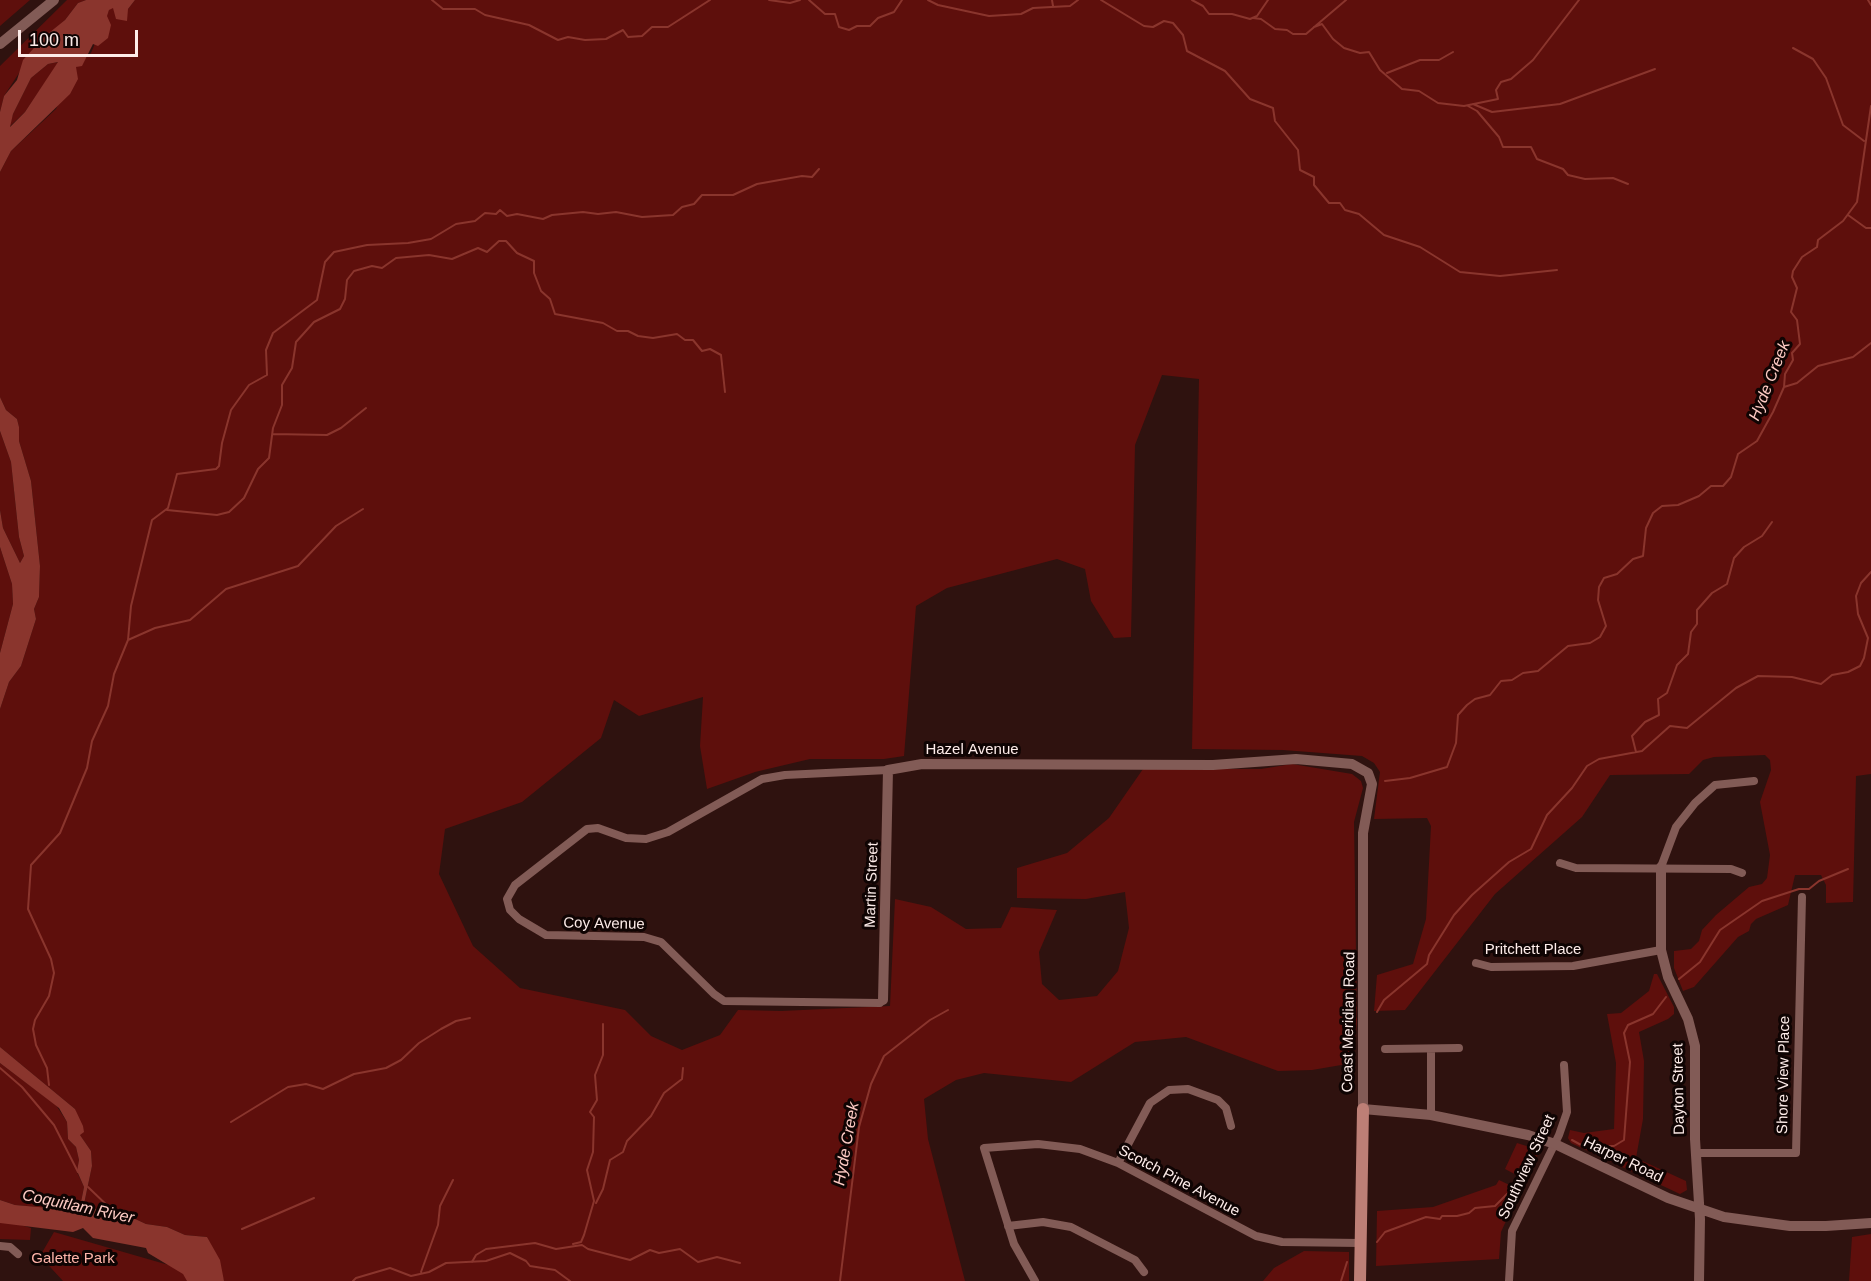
<!DOCTYPE html>
<style>
body{margin:0}
#map{position:relative;width:1871px;height:1281px;overflow:hidden;background:#2f120f;font-family:Helvetica,sans-serif}
canvas{display:block}
.scale{position:absolute;left:18px;top:30px;width:120px;height:27px;box-sizing:border-box;border:3px solid #fdece9;border-top:0;padding-left:8px;font-size:18px;line-height:21px;white-space:nowrap;color:#fdece9;-webkit-text-stroke:4px #0f0403;paint-order:stroke}
</style>
<div id="map">
<canvas width="1871" height="1281"></canvas>
<div class="scale">100 m</div>
</div>
<script>
const ctx = document.querySelector('canvas').getContext('2d');
ctx.lineJoin = 'round';
function paint(path, color) {
  ctx.fillStyle = color;
  ctx.fill(path, 'evenodd');
}
function poly(rows) {
  const path = new Path2D();
  for (const r of rows) {
    path.moveTo(r[0], r[1]);
    for (let i = 2; i < r.length; i += 2) path.lineTo(r[i], r[i + 1]);
  }
  return path;
}
function strokePath(path, color, width, dash) {
  ctx.strokeStyle = color;
  ctx.lineWidth = width;
  ctx.lineCap = dash ? 'butt' : 'round';
  ctx.setLineDash(dash || []);
  ctx.stroke(path);
}
function label(font, color, halo, rows, align = 'center') {
  ctx.font = font + ' Helvetica,sans-serif';
  ctx.lineWidth = 6;
  ctx.setLineDash([]);
  ctx.textBaseline = 'middle';
  ctx.strokeStyle = halo;
  ctx.fillStyle = color;
  for (const [text, x, y, turn = 0] of rows) {
    ctx.save();
    ctx.translate(x, y);
    ctx.rotate((+turn || 0) * Math.PI / 180);
    ctx.textAlign = isNaN(turn) ? turn : align;
    if (halo) ctx.strokeText(text, 0, 0);
    ctx.fillText(text, 0, 0);
    ctx.restore();
  }
}
const green = poly([
 [0,0,30,0,0,26],
 [67,0,86,0,78,3,65,20,36,47,4,96,0,112,0,66],
 [135,0,1871,0,1871,774,1856,776,1853,902,1826,903,1826,885,1821,875,1795,875,1788,905,1756,919,1751,924,1749,931,1738,937,1694,987,1683,991,1674,968,1674,951,1691,949,1699,941,1702,930,1716,915,1749,887,1762,884,1767,878,1770,855,1760,802,1771,770,1770,760,1765,755,1714,757,1703,760,1689,774,1610,775,1582,817,1495,894,1405,1010,1374,1011,1377,975,1413,964,1426,919,1431,826,1427,818,1374,819,1380,772,1374,763,1362,756,1283,750,1192,749,1199,379,1162,375,1135,445,1131,637,1114,638,1091,601,1085,569,1057,559,947,588,916,606,904,756,884,759,810,759,755,772,707,789,700,746,703,697,639,716,614,700,601,738,522,802,445,829,439,874,473,946,520,988,625,1010,651,1036,682,1050,720,1035,738,1010,781,1011,890,1006,895,899,931,907,966,929,1001,928,1011,907,1057,910,1039,952,1042,984,1059,1000,1097,996,1118,971,1129,928,1125,892,1086,899,1017,898,1017,868,1067,853,1109,818,1143,769,1261,769,1292,764,1352,774,1361,781,1363,788,1354,822,1357,1022,1353,1063,1312,1070,1278,1071,1186,1037,1135,1042,1071,1082,984,1073,956,1080,924,1099,928,1139,965,1281,224,1281,207,1237,185,1235,167,1227,146,1224,116,1210,101,1211,84,1204,92,1166,91,1151,80,1135,75,1109,0,1047,0,709,9,682,21,666,36,619,34,609,39,597,40,566,31,481,19,441,19,427,17,419,6,410,0,397,0,172,11,151,56,109,76,67,91,53,109,10,111,7,128,9],
 [59,62,25,112,9,127,13,114,31,78,48,64],
 [0,431,11,462,19,537,24,556,20,563,3,528,0,510],
 [0,547,12,584,13,604,0,653],
 [1654,974,1657,974,1674,1007,1674,1014,1668,1019,1639,1032,1644,1061,1643,1119,1636,1158,1686,1181,1687,1190,1680,1194,1571,1143,1568,1138,1570,1130,1584,1133,1614,1129,1616,1063,1607,1014,1621,1013,1649,991],
 [0,1063,56,1105,67,1122,68,1139,76,1147,79,1160,77,1172,84,1187,81,1202,73,1210,15,1205,0,1200],
 [1517,1143,1536,1149,1538,1154,1526,1180,1505,1169],
 [1499,1180,1520,1190,1501,1232,1499,1259,1376,1266,1377,1211,1433,1207,1496,1185],
 [0,1223,14,1223,31,1228,30,1240,0,1239],
 [54,1232,179,1268,189,1281,63,1281,40,1256],
 [1871,1234,1871,1281,1849,1281,1852,1237],
 [1304,1251,1349,1252,1349,1281,1263,1281,1274,1268]
]);
const water = poly([
 [86,0,135,0,128,9,127,21,116,19,113,8,109,10,107,16,111,25,108,38,98,46,93,44,82,66,76,67,78,79,70,94,11,151,0,172,0,112,4,96,17,80,23,60,44,37,65,20,78,3],
 [58,62,25,112,10,127,13,114,31,78,48,64],
 [0,397,6,410,17,419,19,427,19,441,31,481,40,566,39,597,34,609,36,619,21,666,9,682,0,709,0,653,13,604,12,584,0,547,0,510,3,528,20,563,24,556,19,537,11,462,0,431],
 [0,1047,75,1109,83,1126,84,1132,80,1135,91,1151,92,1166,84,1204,101,1211,116,1210,146,1224,167,1227,185,1235,207,1237,220,1260,224,1281,187,1281,183,1274,148,1253,146,1248,93,1238,83,1228,73,1232,0,1223,0,1200,15,1205,73,1210,81,1202,84,1187,77,1171,79,1160,76,1147,68,1139,67,1122,59,1108,0,1063]
]);
const stream = poly([
 [432,0,443,9,475,9,485,15,529,25,558,40,568,37,585,40,606,39,623,30,628,37,642,36,652,27,668,27,710,0],
 [769,0,790,3,800,0],
 [809,0,825,14,835,14,839,27,849,30,857,26,870,26,878,18,894,12,902,0],
 [928,0,938,5,989,16,1021,14,1033,8,1070,6,1078,0],
 [1052,0,1053,6],
 [1101,0,1144,26,1153,27,1164,21,1173,23,1183,35,1187,51,1225,71,1250,99,1273,108,1275,121,1298,150,1300,170,1314,177,1314,185,1329,203,1340,203,1345,210,1359,214,1384,235,1420,247,1460,272,1500,276,1557,270],
 [1192,0,1203,6,1209,14,1232,14,1250,19,1257,16,1268,0],
 [1868,0,1871,5],
 [1253,18,1261,19,1275,29,1287,30,1293,34,1306,34,1346,0],
 [1314,27,1322,24,1333,39,1344,48,1360,53,1369,52,1380,70,1402,89,1419,91,1438,103,1464,106,1498,99,1496,90,1501,82,1511,79,1533,60,1579,0],
 [1793,48,1813,59,1826,78,1843,125,1864,141],
 [1387,73,1420,60,1439,60,1453,52],
 [1473,104,1492,112,1560,104,1655,69],
 [1468,106,1477,111,1499,137,1503,147,1531,147,1537,159,1563,169,1568,175,1585,179,1613,178,1628,184],
 [1848,215,1866,228,1871,228],
 [1784,387,1797,383,1818,366,1853,357,1871,343],
 [273,434,327,435,341,428,366,408],
 [167,510,217,515,229,512,244,498,258,469,269,458,273,428,282,405,282,385,292,368,296,342,314,322,340,309,345,299,347,280,354,271,372,266,382,268,396,258,429,255,452,259,478,248,487,252,499,241,506,241,517,253,534,261,534,273,541,291,550,299,555,314,603,323,617,331,628,331,638,336,653,338,677,334,685,340,693,340,702,351,710,349,721,355,725,392],
 [128,640,155,628,190,620,226,589,298,566,336,526,363,509],
 [1636,752,1632,736,1645,722,1659,715,1658,699,1667,693,1677,665,1688,654,1691,632,1697,624,1697,610,1712,593,1727,584,1734,558,1744,547,1762,536,1772,522],
 [1385,781,1410,778,1447,767,1456,743,1458,715,1467,705,1475,699,1490,695,1501,681,1512,680,1523,673,1538,671,1568,646,1590,643,1600,637,1606,626,1598,600,1599,587,1604,578,1617,574,1633,559,1643,556,1646,528,1653,513,1662,506,1678,505,1699,496,1711,486,1723,486,1731,477,1738,454,1757,441,1773,412,1784,387,1785,374,1793,360,1792,353,1800,344,1797,320,1791,312,1797,288,1792,277,1793,271,1802,257,1817,247,1818,240,1843,221,1857,202,1871,106],
 [1679,979,1700,962,1720,930,1762,901,1799,889,1809,889,1819,881,1848,869],
 [1377,1012,1384,1000,1427,964,1429,955,1454,915,1472,895,1509,862,1531,849,1547,815,1572,788,1587,766,1599,759,1642,751,1670,726,1687,728,1736,688,1758,676,1792,677,1821,684,1832,675,1848,672,1860,666,1864,658,1868,638,1858,614,1856,596,1861,583,1871,572],
 [0,1068,22,1087,54,1125,78,1172],
 [49,1085,47,1068,36,1045,33,1029,35,1020,49,996,54,973,51,959,28,909,31,865,60,833,87,768,92,741,108,706,114,674,128,640,131,606,152,520,168,508,177,474,216,469,219,466,222,443,231,410,249,385,267,375,266,350,273,333,317,300,325,262,334,252,367,245,408,243,431,239,456,224,475,221,485,213,496,214,500,210,507,216,517,214,543,219,552,215,583,212,598,214,616,212,642,217,673,215,682,207,694,204,702,195,733,195,757,184,802,176,812,177,819,169],
 [231,1122,288,1087,306,1084,323,1089,354,1074,386,1068,401,1060,419,1043,441,1029,456,1021,470,1018],
 [1572,1140,1583,1146,1614,1146,1624,1140,1630,1062,1624,1033,1628,1025,1653,1014,1666,997],
 [1517,1173,1530,1155],
 [88,1187,114,1212],
 [596,1203,603,1189,610,1160,623,1152,627,1141,651,1116,664,1093,682,1079,683,1068],
 [242,1229,314,1198],
 [1377,1242,1385,1232,1426,1217,1440,1219,1442,1216,1457,1216,1469,1213,1475,1208,1495,1206,1507,1194],
 [573,1244,581,1242,584,1235,594,1201,587,1170,593,1152,594,1117,590,1112,597,1100,595,1075,603,1055,603,1024],
 [472,1262,476,1255,486,1249,535,1243,556,1249,582,1245,588,1249,630,1260,650,1250,659,1253,680,1249,698,1262,717,1257,740,1263],
 [421,1272,438,1225,440,1206,453,1180],
 [353,1281,356,1278,390,1268,411,1276,429,1272,446,1263,486,1261,510,1253,526,1261,530,1266,555,1270,570,1281],
 [840,1281,859,1127,871,1084,884,1056,930,1020,948,1010],
 [1341,1281,1347,1262]
]);
const minor = poly([
 [1560,863,1576,868,1731,869,1742,873],
 [1661,867,1676,827,1695,803,1715,785,1754,781],
 [1476,963,1491,967,1573,966,1661,950],
 [883,1000,880,1003,724,1001,714,994,661,942,644,937,546,935,519,919,510,910,507,899,515,885,587,829,598,828,626,838,646,839,668,832,762,779,785,775,888,770],
 [1385,1049,1459,1048],
 [1431,1115,1431,1049],
 [1695,1153,1796,1153,1802,897],
 [1118,1163,1150,1103,1169,1090,1188,1089,1218,1100,1226,1108,1231,1126],
 [1008,1226,1043,1222,1071,1227,1135,1260,1144,1272],
 [0,1246,10,1247,18,1254],
 [1035,1281,1014,1244,984,1148,1038,1144,1080,1149,1118,1163,1256,1236,1282,1242,1360,1243],
 [1509,1281,1512,1231,1559,1135,1567,1112,1564,1065]
]);
const tertiary = poly([
 [0,44,54,0],
 [1661,867,1661,950,1668,977,1688,1019,1695,1046,1695,1139,1700,1219,1699,1281],
 [883,1000,888,770,922,764,1213,765,1296,759,1352,764,1368,773,1372,784,1363,833,1363,1109,1431,1115,1528,1135,1555,1144,1668,1198,1724,1217,1790,1226,1826,1226,1871,1223]
]);
const secondary = poly([
 [1360,1281,1363,1109]
]);
const streetNames = [
 ["Hazel Avenue",972,750],
 ["Martin Street",872,885,-88],
 ["Coy Avenue",604,924,1],
 ["Pritchett Place",1533,950],
 ["Coast Meridian Road",1349,1022,-89],
 ["Shore View Place",1784,1075,-89],
 ["Dayton Street",1679,1089,-91],
 ["Harper Road",1623,1160,26],
 ["Southview Street",1527,1167,-65],
 ["Scotch Pine Avenue",1179,1181,28]
];
const parkNames = [
 ["Galette Park",73,1259]
];
const waterNames = [
 ["Hyde Creek",1770,381,-68],
 ["Hyde Creek",847,1144,-80],
 ["Coquitlam River",78,1207,12]
];
paint(green, '#5e0f0c');
paint(water, '#8a352d');
strokePath(stream, '#8a352d', 2);
strokePath(minor, '#825b56', 8);
strokePath(tertiary, '#825b56', 10);
strokePath(secondary, '#bd7f76', 12);
label('15px', '#fdece9', '#0f0403', streetNames);
label('15px', '#feb4a9', '#0f0403', parkNames);
label('italic 16px', '#fecbc4', '#0f0403', waterNames);
</script>
